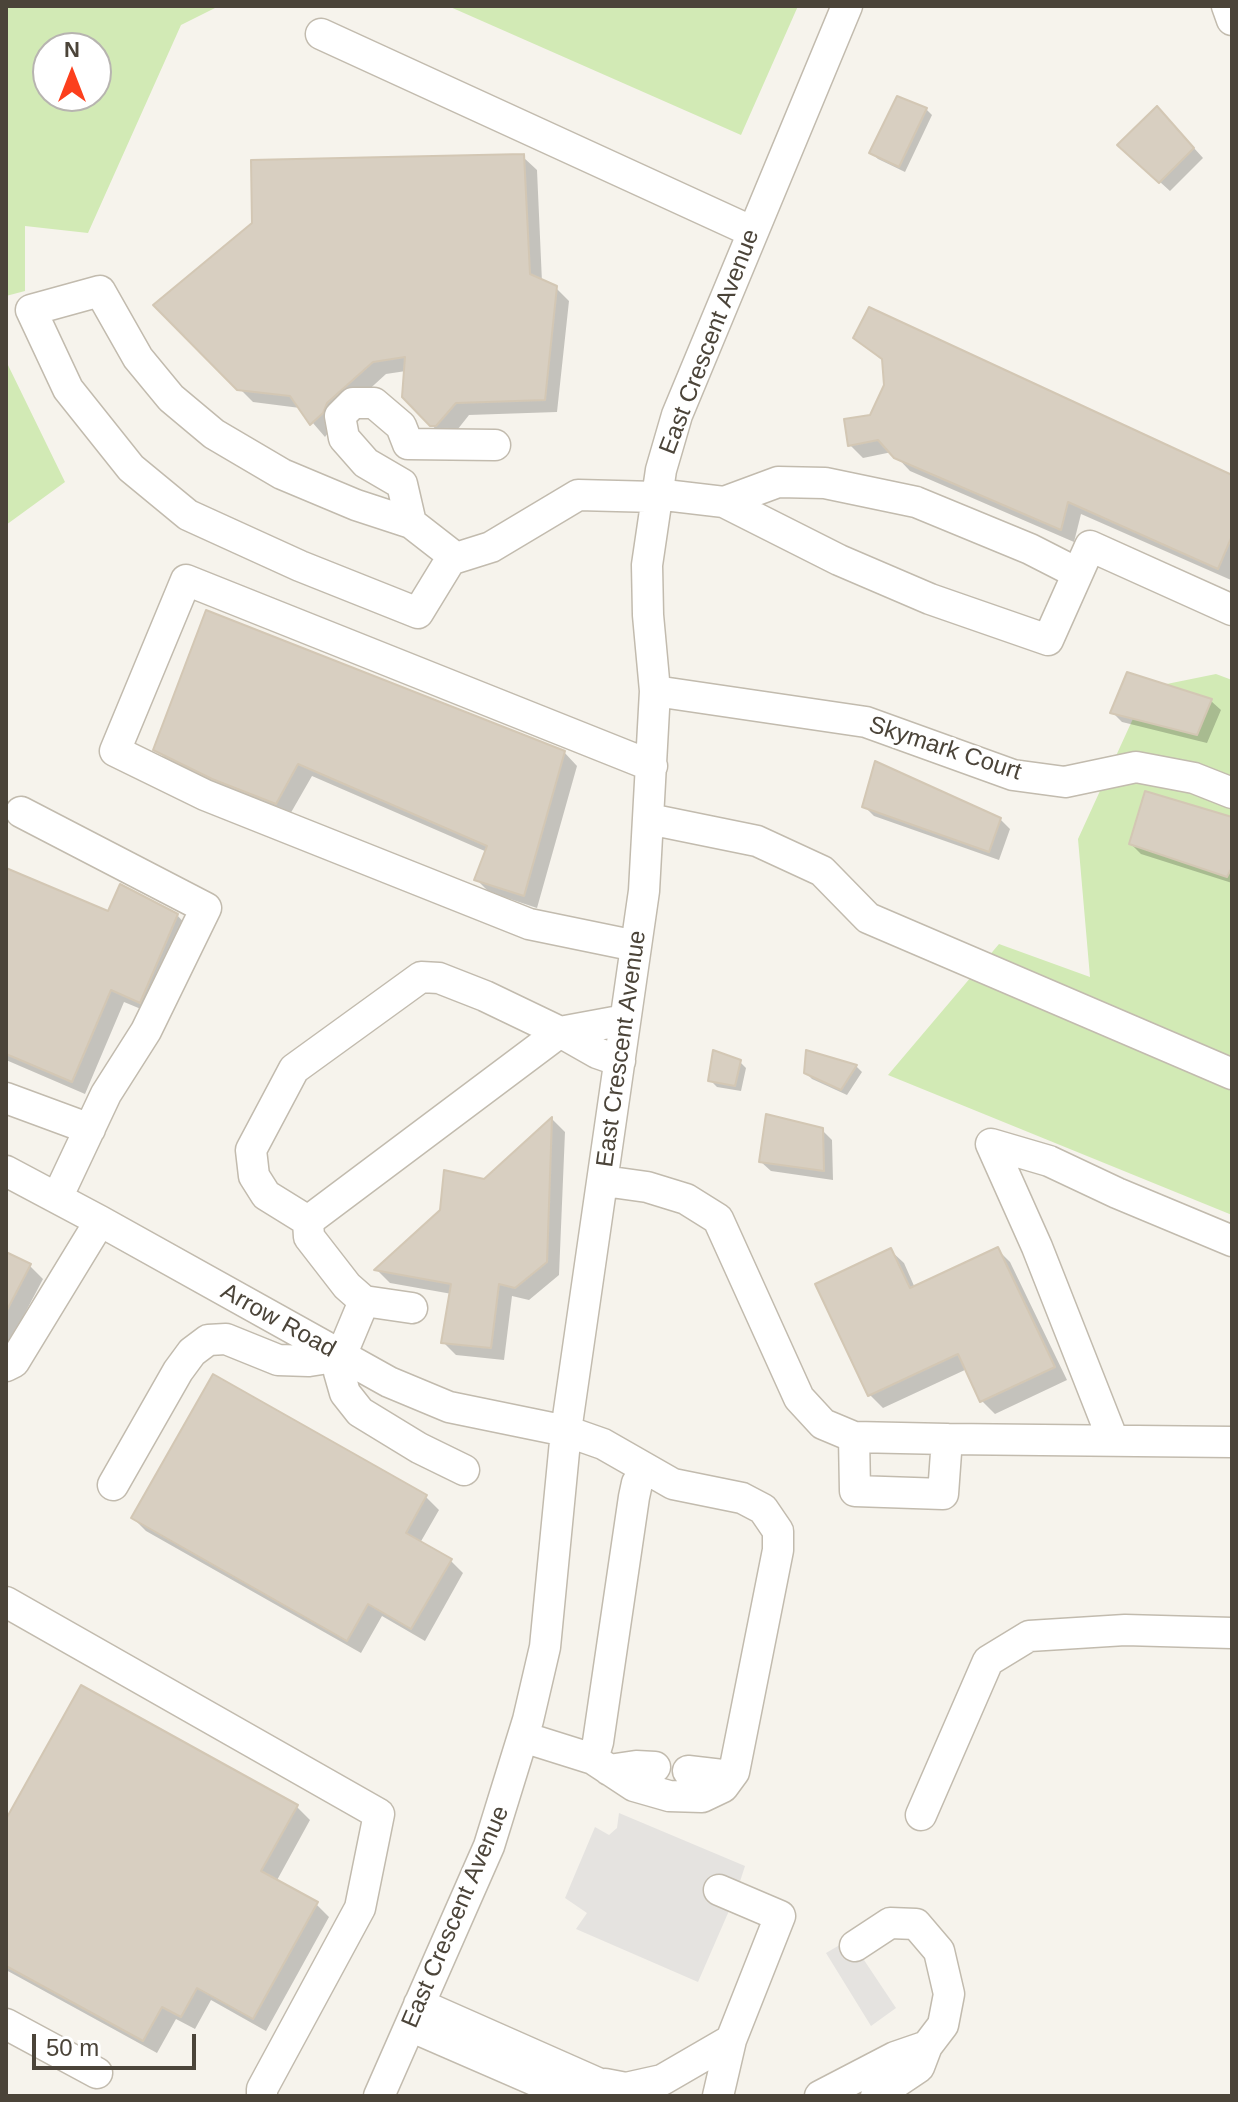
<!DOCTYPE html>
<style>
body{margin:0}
#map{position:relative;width:1238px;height:2102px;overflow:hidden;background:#f6f3ec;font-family:Arial,sans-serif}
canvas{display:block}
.frame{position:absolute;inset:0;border:8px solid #4b4439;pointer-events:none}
.north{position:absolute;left:32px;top:32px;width:80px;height:80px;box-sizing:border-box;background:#fff;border:2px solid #b7b4b0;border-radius:50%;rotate:0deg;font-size:22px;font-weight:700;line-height:32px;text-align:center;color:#4b4439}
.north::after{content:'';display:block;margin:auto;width:28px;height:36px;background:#fc3f1d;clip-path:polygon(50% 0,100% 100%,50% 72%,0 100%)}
.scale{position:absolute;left:32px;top:2034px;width:164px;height:36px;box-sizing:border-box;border:4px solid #4b4439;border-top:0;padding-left:10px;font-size:24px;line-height:28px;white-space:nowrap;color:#4b4439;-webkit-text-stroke:6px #fff;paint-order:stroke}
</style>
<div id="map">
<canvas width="1238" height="2102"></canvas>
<div class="frame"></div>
<div class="north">N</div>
<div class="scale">50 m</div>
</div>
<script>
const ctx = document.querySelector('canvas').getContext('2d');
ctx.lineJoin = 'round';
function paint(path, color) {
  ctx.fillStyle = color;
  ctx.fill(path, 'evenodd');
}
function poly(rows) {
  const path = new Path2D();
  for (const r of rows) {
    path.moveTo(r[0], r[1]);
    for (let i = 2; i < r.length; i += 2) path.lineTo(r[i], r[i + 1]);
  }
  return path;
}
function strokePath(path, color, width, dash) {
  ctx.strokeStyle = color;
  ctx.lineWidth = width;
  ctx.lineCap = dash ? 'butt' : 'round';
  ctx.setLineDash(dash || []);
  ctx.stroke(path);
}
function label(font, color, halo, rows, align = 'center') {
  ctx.font = font + ' Arial,sans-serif';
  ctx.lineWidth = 6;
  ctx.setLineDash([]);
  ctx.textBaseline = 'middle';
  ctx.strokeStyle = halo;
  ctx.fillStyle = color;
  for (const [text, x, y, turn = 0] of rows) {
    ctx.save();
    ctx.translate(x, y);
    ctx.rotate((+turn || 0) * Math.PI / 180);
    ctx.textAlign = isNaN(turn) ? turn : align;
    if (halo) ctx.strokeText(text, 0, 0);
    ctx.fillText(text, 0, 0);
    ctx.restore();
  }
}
const green = poly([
 [6,6,219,6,181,25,88,233,25,226,25,291,6,296],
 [48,48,96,48,96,96,48,96],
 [448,6,798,6,741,135],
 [6,361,65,482,6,525],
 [1216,674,1232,680,1232,1215,888,1075,999,944,1090,977,1078,839,1147,688]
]);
const parking = poly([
 [619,1813,745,1866,735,1897,698,1982,576,1929,587,1913,565,1898,595,1827,609,1835,617,1828],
 [850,1939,896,2008,871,2026,826,1953]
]);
const shadow = poly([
 [926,109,932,115,905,172,878,159,871,153],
 [1167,118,1203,158,1170,191,1129,154],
 [523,157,537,170,542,282,556,288,569,301,557,412,469,415,450,439,445,439,404,396,406,371,386,374,340,416,325,437,300,408,253,402,156,305],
 [855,337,1232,477,1231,580,1081,514,1074,542,910,471,892,452,863,458,850,445,872,417,886,386,884,362],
 [1211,701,1221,710,1207,743,1122,722,1112,712],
 [156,749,564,752,577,766,537,908,489,892,476,879,487,852,312,776,289,816,227,791,169,762],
 [864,806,1000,819,1010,829,999,860,874,816],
 [1232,819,1232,883,1141,854,1131,844],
 [6,870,109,914,177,915,190,929,153,1014,124,1002,85,1094,6,1060],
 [740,1062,746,1068,741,1091,717,1087,710,1080],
 [856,1066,862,1072,847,1095,812,1079,806,1073],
 [552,1119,565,1132,559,1275,529,1300,512,1296,504,1360,456,1355,443,1342,452,1294,390,1283,377,1270,485,1181],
 [822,1130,832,1140,833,1180,771,1171,761,1162],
 [997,1249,1010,1262,1067,1380,995,1414,982,1401,967,1369,883,1408,870,1395,818,1284,890,1250,904,1263,915,1288],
 [6,1254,30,1266,43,1279,6,1349],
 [214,1376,426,1497,439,1510,420,1543,450,1560,463,1573,425,1641,382,1616,361,1653,146,1531,133,1518],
 [297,1807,310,1820,276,1882,316,1904,329,1917,266,2031,211,2000,195,2029,176,2019,157,2053,6,1970,6,1824]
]);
const building = poly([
 [897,96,927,108,899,167,869,153,897,96],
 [1157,106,1194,148,1159,183,1117,145,1157,106],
 [524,154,530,274,557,286,545,400,456,403,436,426,430,426,402,397,405,357,373,362,327,403,323,413,310,425,290,396,237,390,153,305,252,223,251,160,524,154],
 [869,307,1232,475,1232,536,1218,569,1068,502,1061,530,894,458,878,440,848,446,844,419,870,415,884,385,882,359,853,338,869,307],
 [206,610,565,751,524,896,474,880,487,846,298,764,276,804,212,779,153,750,206,610],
 [1127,672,1212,699,1197,735,1110,713,1127,672],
 [875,761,1001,818,989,852,862,807,875,761],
 [1145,791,1232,817,1232,867,1227,877,1129,844,1145,791],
 [6,868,108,911,120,884,178,914,140,1003,111,990,72,1082,6,1054,6,868],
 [713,1050,741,1060,735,1086,708,1081,713,1050],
 [806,1050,857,1065,841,1090,804,1073,806,1050],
 [766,1114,823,1128,824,1171,759,1162,766,1114],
 [552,1117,547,1262,515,1288,499,1284,491,1348,441,1343,451,1284,374,1270,440,1210,444,1170,484,1179,552,1117],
 [998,1247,1055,1367,980,1402,958,1354,868,1396,815,1284,891,1248,910,1288,998,1247],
 [6,1252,31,1264,6,1312,6,1252],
 [213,1374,427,1495,406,1533,452,1559,411,1629,368,1604,347,1641,131,1518,213,1374],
 [81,1685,298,1805,261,1871,318,1902,253,2019,197,1988,181,2017,162,2007,143,2041,6,1966,6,1819,81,1685]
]);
const minor = poly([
 [1227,6,1232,20],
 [321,34,753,232],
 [408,444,401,426,374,403,353,403,340,416,344,438,366,463,402,484,411,523],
 [408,444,495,445],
 [656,494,724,502,839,560,930,599,1048,640,1090,546,1232,610],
 [724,502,778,482,825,483,916,502,1030,549,1077,573],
 [456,558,411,523,356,505,282,474,214,434,171,398,138,358,100,291,31,310,68,389,131,468,188,515,300,566,418,613,451,559,456,558,491,547,578,495,656,497],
 [655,691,866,722,1013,775,1065,782,1136,767,1194,778,1232,793],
 [21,812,206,908,146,1031,106,1094,57,1198],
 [649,819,757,841,822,871,868,918,1232,1074],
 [636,946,529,924,205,795,115,751,186,580,652,766],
 [620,1061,597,1053,560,1032,625,1020],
 [6,1098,90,1129],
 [6,1171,100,1221,389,1382,449,1407,566,1431,603,1444,673,1484,742,1498,763,1509,778,1531,778,1550,734,1772,723,1787,702,1797,669,1796,634,1786,593,1759,523,1737],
 [604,1181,647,1187,686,1199,718,1219,799,1398,823,1424,854,1437,855,1491,943,1494,947,1439,854,1437],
 [308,1221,266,1195,254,1176,251,1150,294,1069,421,977,439,978,485,996,560,1032,308,1221,309,1237,347,1286,364,1301,341,1356,339,1372,345,1393,360,1412,419,1448,464,1470],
 [364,1301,412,1308],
 [6,1366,14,1362,100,1221],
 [947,1439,1232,1442],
 [1113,1440,1037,1247,991,1144,1049,1161,1117,1193,1232,1241],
 [113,1485,178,1371,192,1352,208,1340,226,1339,278,1360,309,1361,341,1356],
 [6,1602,379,1814,360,1908,262,2089,262,2096],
 [593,1759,598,1742,634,1497,637,1483,646,1470],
 [609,1770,636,1766,655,1767],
 [688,1771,731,1776],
 [921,1815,988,1661,1029,1636,1125,1630,1232,1633],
 [855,1946,890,1923,916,1924,939,1951,949,1994,943,2025,927,2046],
 [419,2004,627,2096],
 [6,2024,97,2073],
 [410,2026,571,2096],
 [605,2084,626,2088,662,2080,731,2040],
 [379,2096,489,1846,528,1720,545,1647,566,1431,644,891,655,691,648,615,647,565,661,470,677,415,847,6],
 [718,2096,731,2040,780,1916,719,1890],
 [820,2096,895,2057,927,2046,919,2067,876,2096]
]);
const streetNames = [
 ["East Crescent Avenue",710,342,-69],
 ["Skymark Court",945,749,18],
 ["East Crescent Avenue",622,1049,-82],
 ["Arrow Road",278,1321,29],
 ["East Crescent Avenue",456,1917,-67]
];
paint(green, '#d2eab5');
paint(parking, '#e5e3e0');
paint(shadow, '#0003');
paint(building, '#d8cfc1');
strokePath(building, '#d3c7b4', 2);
strokePath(minor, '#c2bbae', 33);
strokePath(minor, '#fff', 30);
label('24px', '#4b4439', '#fff', streetNames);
</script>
